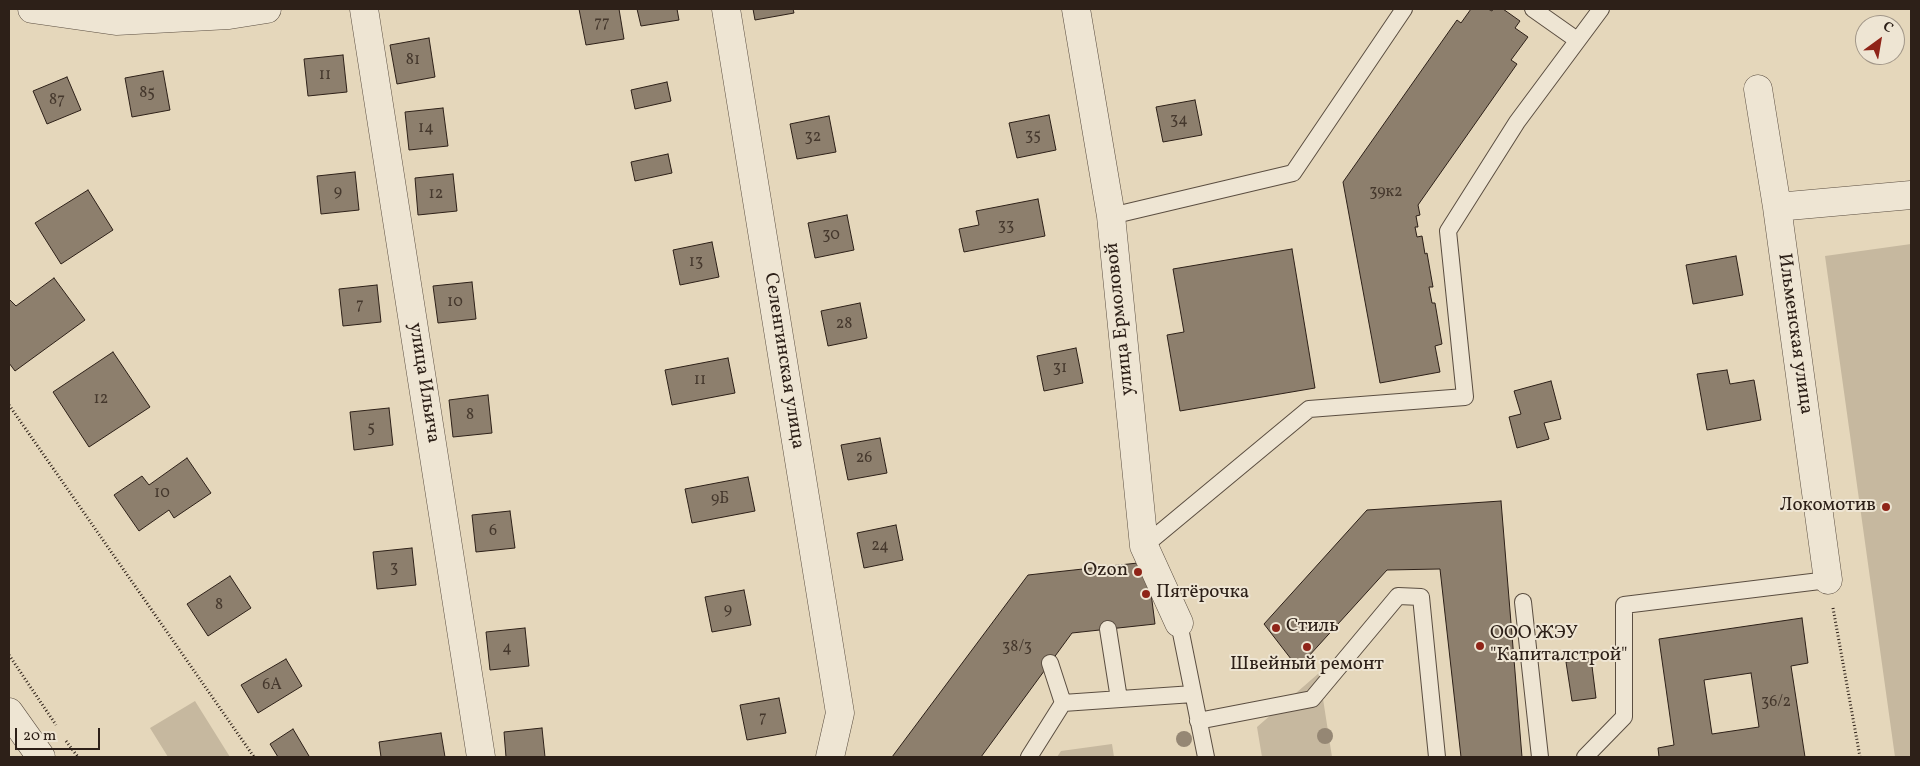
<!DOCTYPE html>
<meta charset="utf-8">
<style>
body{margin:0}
#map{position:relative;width:1920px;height:766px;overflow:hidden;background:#e5d7bb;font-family:Vollkorn,serif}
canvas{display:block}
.frame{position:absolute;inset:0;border:10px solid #2d2018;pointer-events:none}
.north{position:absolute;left:1855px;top:15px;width:50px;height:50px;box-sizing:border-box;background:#eee5d3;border:1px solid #a19688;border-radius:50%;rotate:32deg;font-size:14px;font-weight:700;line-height:20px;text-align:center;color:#2d2018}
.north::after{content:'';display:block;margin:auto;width:18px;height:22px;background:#8f2418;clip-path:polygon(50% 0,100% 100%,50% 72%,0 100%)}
.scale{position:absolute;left:15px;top:728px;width:85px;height:22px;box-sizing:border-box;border:2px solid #2d2018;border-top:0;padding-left:6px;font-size:15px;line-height:18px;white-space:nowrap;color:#2d2018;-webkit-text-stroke:4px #eee5d3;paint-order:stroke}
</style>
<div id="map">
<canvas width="1920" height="766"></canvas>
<div class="frame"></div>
<div class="north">С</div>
<div class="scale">20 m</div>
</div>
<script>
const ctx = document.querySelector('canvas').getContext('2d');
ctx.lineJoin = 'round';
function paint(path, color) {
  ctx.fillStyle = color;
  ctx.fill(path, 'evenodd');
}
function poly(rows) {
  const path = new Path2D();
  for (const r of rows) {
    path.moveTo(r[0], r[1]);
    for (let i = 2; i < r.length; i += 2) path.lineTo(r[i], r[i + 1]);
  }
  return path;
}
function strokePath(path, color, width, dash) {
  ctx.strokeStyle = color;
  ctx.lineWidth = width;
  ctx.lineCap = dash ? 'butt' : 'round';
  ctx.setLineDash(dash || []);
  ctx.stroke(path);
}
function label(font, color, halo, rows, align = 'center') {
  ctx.font = font + ' Vollkorn,serif';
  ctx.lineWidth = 4;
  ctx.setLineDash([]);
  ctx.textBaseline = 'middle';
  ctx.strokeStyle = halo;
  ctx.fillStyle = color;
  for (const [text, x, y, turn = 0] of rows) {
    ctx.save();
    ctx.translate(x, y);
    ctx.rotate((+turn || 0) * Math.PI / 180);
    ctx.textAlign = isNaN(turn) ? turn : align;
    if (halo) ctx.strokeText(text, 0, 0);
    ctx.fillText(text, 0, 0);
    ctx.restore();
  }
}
const green = poly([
 [1911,244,1911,757,1895,757,1825,256],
 [1319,673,1332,757,1262,757,1257,727],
 [195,701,230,757,168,757,150,728],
 [1112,744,1114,757,1057,757,1061,751]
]);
const building = poly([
 [579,9,619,9,624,39,586,45,579,9],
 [637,9,677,9,679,20,641,26,637,9],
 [753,9,793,9,794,13,755,20,753,9],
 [1471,9,1488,9,1492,11,1493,9,1503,9,1520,21,1515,28,1528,37,1511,60,1517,64,1418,205,1420,215,1416,216,1418,227,1415,227,1417,237,1422,236,1425,254,1427,253,1433,287,1429,287,1432,303,1435,303,1442,344,1435,346,1440,372,1380,383,1343,182,1457,20,1461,23,1471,9],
 [429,38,435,77,397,84,390,45,429,38],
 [343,55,347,92,308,96,304,59,343,55],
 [163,71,170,110,132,117,125,78,163,71],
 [67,77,81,110,47,124,33,91,67,77],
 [667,82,671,101,635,109,631,90,667,82],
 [1195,100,1202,135,1163,142,1156,107,1195,100],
 [443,108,448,146,409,150,405,112,443,108],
 [1049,115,1056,150,1017,158,1009,123,1049,115],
 [829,116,836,152,797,159,790,124,829,116],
 [668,154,672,173,635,181,631,162,668,154],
 [355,172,359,210,321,214,317,176,355,172],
 [453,174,457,211,418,215,415,178,453,174],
 [88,190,113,230,61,264,35,223,88,190],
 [1038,199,1045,236,964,252,959,229,979,225,976,211,1038,199],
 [847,215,854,250,815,258,808,223,847,215],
 [712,242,719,277,680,285,673,250,712,242],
 [1292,249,1315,388,1180,411,1167,335,1184,332,1173,269,1292,249],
 [1736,256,1743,295,1693,304,1686,265,1736,256],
 [54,278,85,320,15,371,9,363,9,299,16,306,54,278],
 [472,282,476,319,438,323,433,286,472,282],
 [377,285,381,322,343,326,339,289,377,285],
 [860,303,867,338,828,346,821,311,860,303],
 [1076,348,1083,383,1044,391,1037,356,1076,348],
 [113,352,150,407,89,447,53,392,113,352],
 [728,358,735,393,672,405,665,370,728,358],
 [1727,370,1730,384,1754,380,1761,420,1707,430,1697,374,1727,370],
 [1551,381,1561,419,1544,423,1549,439,1517,448,1509,417,1521,414,1514,391,1551,381],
 [488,395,492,433,453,437,449,400,488,395],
 [389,408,393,445,354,450,350,412,389,408],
 [880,438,887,473,848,480,841,445,880,438],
 [187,458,211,493,174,518,169,510,139,531,114,495,142,476,149,485,187,458],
 [748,477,755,511,692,523,685,489,748,477],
 [1501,501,1522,757,1461,757,1440,569,1387,570,1298,668,1264,624,1367,510,1501,501],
 [510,511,515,548,476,552,472,515,510,511],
 [896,525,903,560,864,568,857,533,896,525],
 [412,548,416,585,377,589,373,552,412,548],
 [1147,562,1155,624,1072,633,981,757,892,757,1028,575,1147,562],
 [230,576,251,608,208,636,187,604,230,576],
 [744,590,751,625,712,632,705,597,744,590],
 [1802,618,1808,663,1791,666,1805,757,1659,757,1658,748,1674,745,1659,639,1802,618],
 [1751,673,1759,727,1712,734,1704,680,1751,673],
 [525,628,529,666,490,670,486,632,525,628],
 [1591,658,1596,698,1572,701,1566,662,1591,658],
 [286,659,302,686,258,713,241,685,286,659],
 [779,698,786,733,747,740,740,705,779,698],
 [542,728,545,757,506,757,504,732,542,728],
 [293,729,309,756,307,757,278,757,270,744,293,729],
 [441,733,445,757,381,757,379,742,441,733]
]);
const path = poly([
 [9,405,254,757],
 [1833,608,1860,757],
 [9,655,56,725],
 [66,741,78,757]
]);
const service = poly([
 [1533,9,1577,40],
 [1111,216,1293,173,1404,9],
 [1144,546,1309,409,1465,397,1448,231,1517,122,1601,9],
 [1523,602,1540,757],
 [1179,623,1206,757],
 [1108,629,1119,699],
 [1050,663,1063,703],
 [1198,721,1312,699,1398,596,1421,597,1437,757],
 [1029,757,1063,703,1193,694],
 [1585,757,1624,717,1624,605,1828,580]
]);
const minor = poly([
 [32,9,116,21,229,15,267,9],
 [364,9,481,757],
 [726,9,840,713,830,757],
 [1076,9,1111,216,1144,546,1179,623],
 [1758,89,1777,207,1828,580],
 [1777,207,1911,195]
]);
const tertiary = poly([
 [9,712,41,757]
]);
const trees = [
 [1325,736],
 [1184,739]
];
const markers = [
 [1886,507,5,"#8f2418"],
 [1138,572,5,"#8f2418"],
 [1146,594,5,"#8f2418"],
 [1276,628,5,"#8f2418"],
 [1480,646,5,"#8f2418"],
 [1307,647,5,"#8f2418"]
];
const numberNames = [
 ["77",602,24],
 ["81",413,61],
 ["11",325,76],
 ["85",147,94],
 ["87",57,101],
 ["34",1179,121],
 ["14",426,129],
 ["35",1033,137],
 ["32",813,138],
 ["9",338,193],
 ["39к2",1386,193],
 ["12",436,195],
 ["33",1006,227],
 ["30",831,236],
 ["13",696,263],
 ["10",455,303],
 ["7",360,306],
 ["28",844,325],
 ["31",1060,369],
 ["11",700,381],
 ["12",101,400],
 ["8",470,416],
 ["5",371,429],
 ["26",864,459],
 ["10",162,494],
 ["9Б",720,500],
 ["6",493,532],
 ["24",880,547],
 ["3",394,569],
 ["8",219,606],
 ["9",728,611],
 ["38/3",1017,648],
 ["4",507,649],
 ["6А",272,686],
 ["36/2",1776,703],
 ["7",763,719]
];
const streetNames = [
 ["улица Ермоловой",1121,319,-96],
 ["Ильменская улица",1794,334,82],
 ["Селенгинская улица",783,361,81],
 ["улица Ильича",423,383,81]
];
const poiNames = [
 ["Локомотив",1876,507,"right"],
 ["Ozon",1128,572,"right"],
 ["Пятёрочка",1156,594],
 ["Стиль",1286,628],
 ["ООО ЖЭУ",1490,635],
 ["\"Капиталстрой\"",1490,657],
 ["Швейный ремонт",1307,666,"center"]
];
paint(green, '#c6b89f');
paint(building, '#8d7f6d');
strokePath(building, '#2d2018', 1);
strokePath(service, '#5b4e41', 18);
strokePath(minor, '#5b4e41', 29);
strokePath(tertiary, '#5b4e41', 29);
strokePath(path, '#2d2018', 3, [1, 2.5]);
strokePath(service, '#eee5d3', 16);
strokePath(minor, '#eee5d3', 28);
strokePath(tertiary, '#eee5d3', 28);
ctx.fillStyle = '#958774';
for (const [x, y] of trees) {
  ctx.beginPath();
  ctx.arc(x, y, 8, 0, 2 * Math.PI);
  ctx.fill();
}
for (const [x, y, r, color] of markers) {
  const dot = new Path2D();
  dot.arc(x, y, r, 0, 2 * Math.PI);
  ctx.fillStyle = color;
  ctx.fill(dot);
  strokePath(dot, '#eee5d3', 2);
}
label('16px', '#45382d', null, numberNames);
label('19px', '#2d2018', '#eee5d3', streetNames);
label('19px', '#2d2018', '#eee5d3', poiNames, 'left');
</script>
